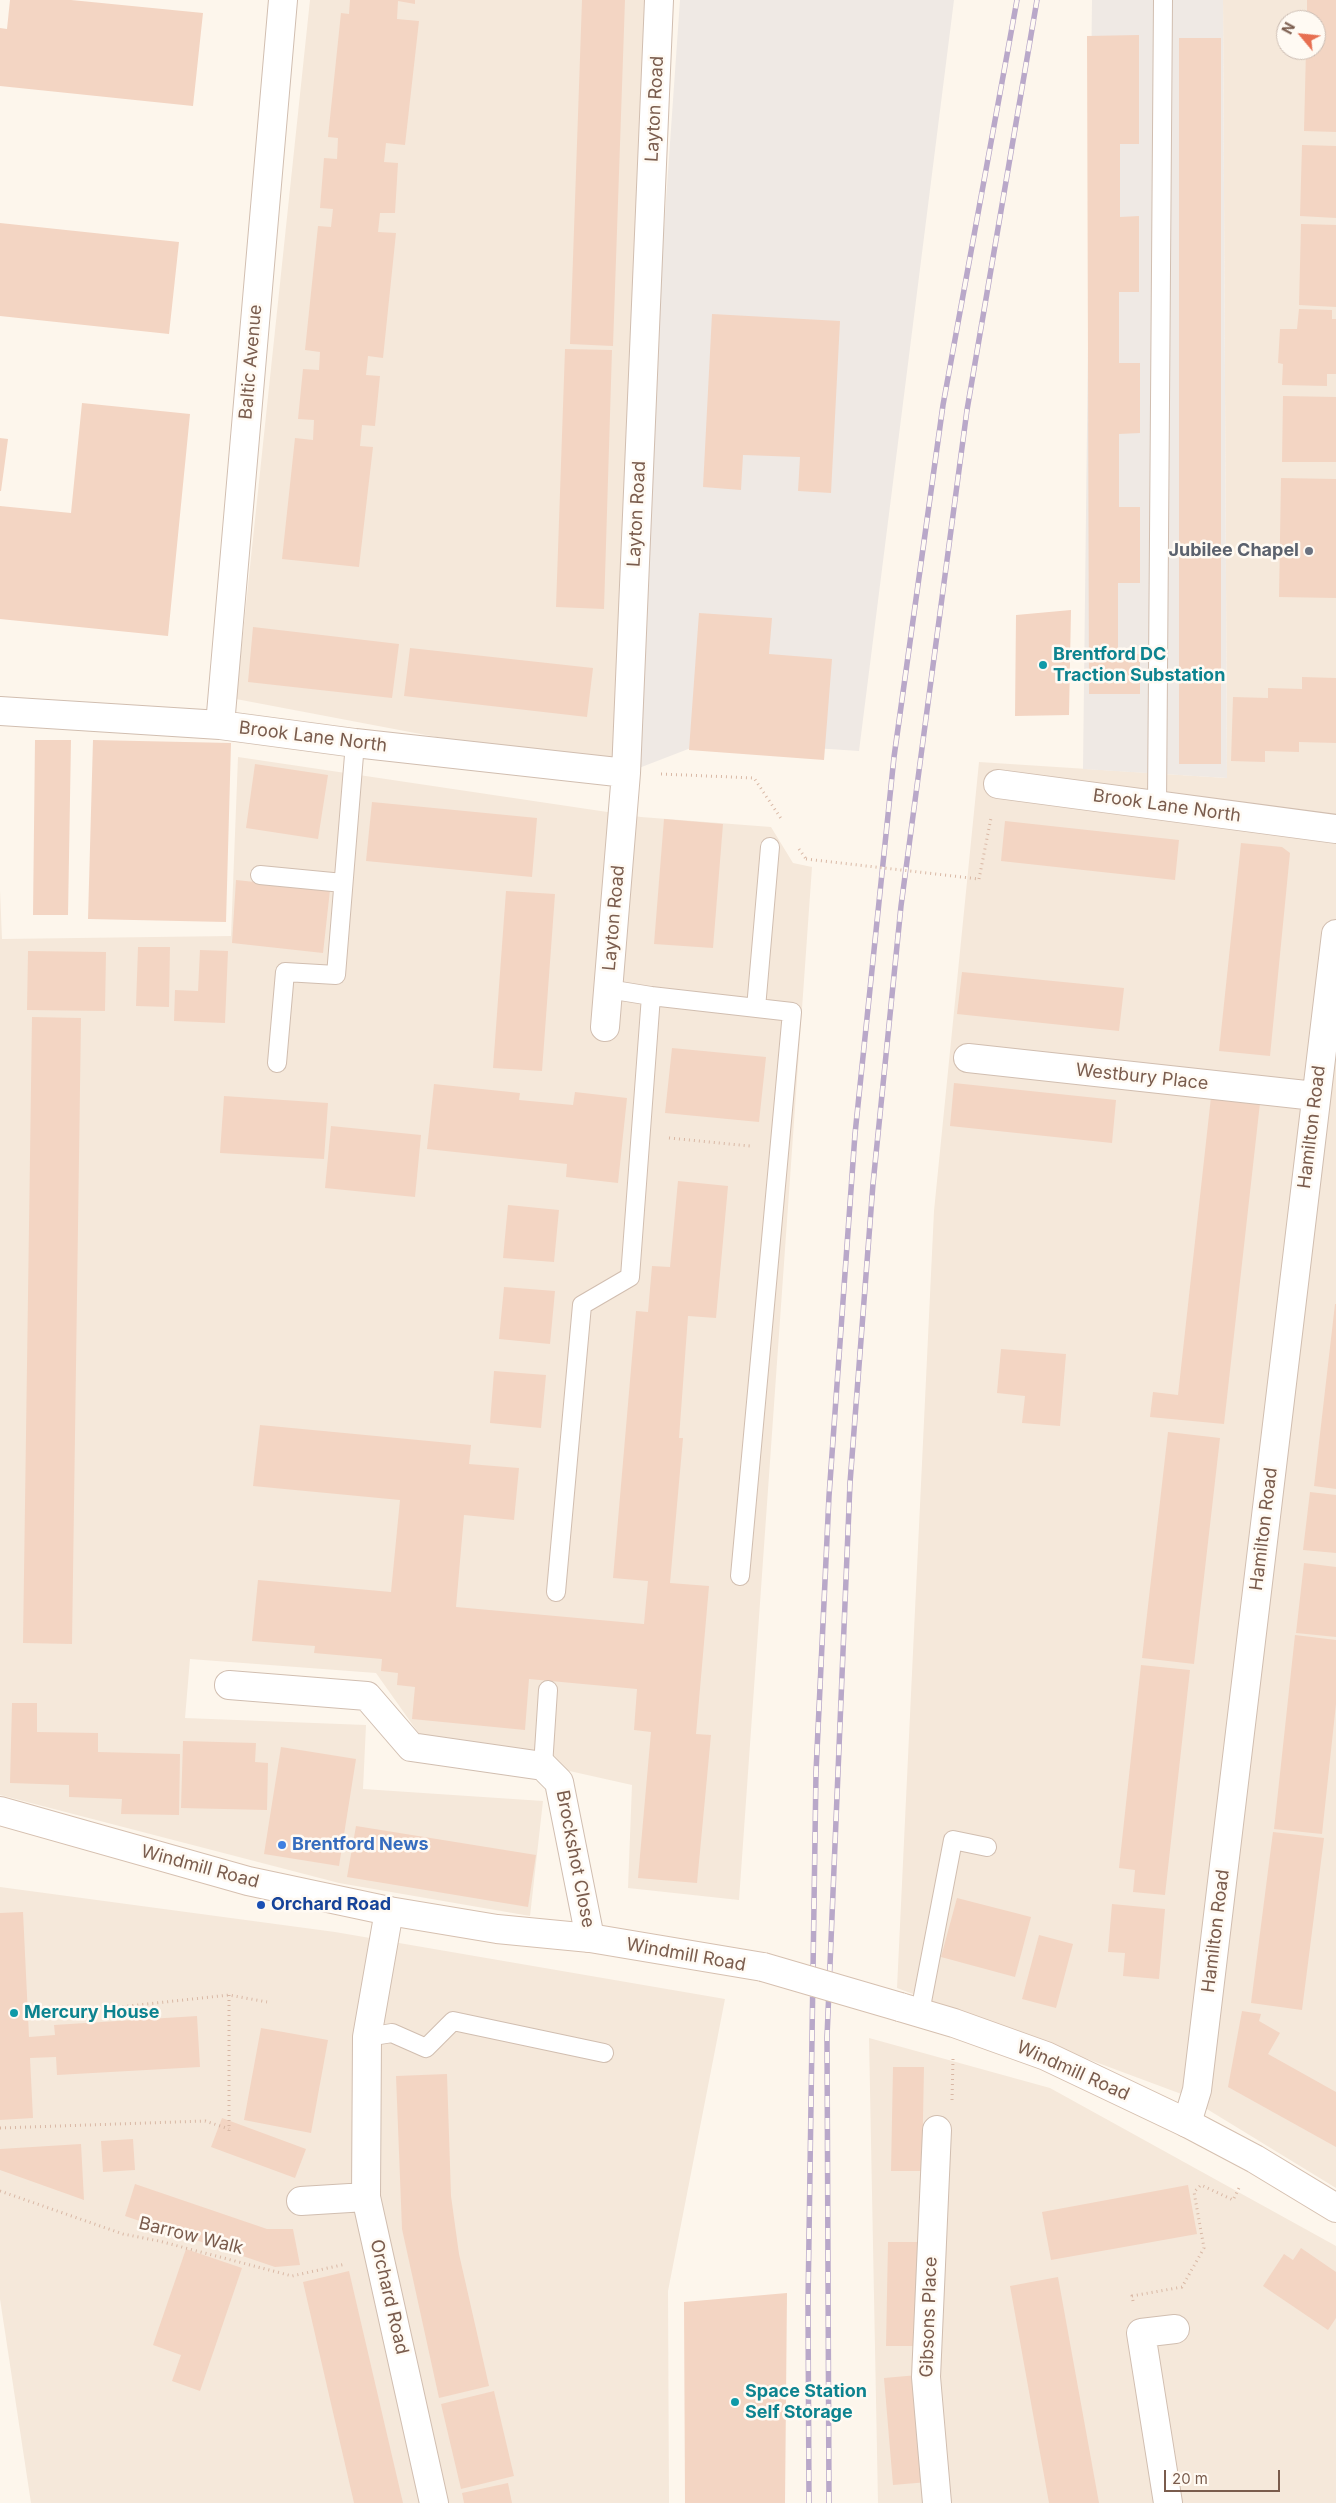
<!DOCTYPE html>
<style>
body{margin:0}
#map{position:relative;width:1336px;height:2503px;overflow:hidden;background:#fdf6ec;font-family:Inter,sans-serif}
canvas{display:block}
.north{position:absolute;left:1276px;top:10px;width:50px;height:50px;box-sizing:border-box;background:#fffaf3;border:1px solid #cabbb1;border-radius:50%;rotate:298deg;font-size:14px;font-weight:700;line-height:20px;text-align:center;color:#7a5c4d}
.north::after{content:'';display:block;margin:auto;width:18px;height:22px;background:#e76f51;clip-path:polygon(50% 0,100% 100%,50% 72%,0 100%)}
.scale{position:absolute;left:1164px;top:2470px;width:116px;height:22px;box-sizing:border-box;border:2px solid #7a5c4d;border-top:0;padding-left:6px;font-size:15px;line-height:18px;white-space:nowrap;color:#7a5c4d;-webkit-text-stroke:4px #fffaf3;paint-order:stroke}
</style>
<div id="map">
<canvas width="1336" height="2503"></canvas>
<div class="north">N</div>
<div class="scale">20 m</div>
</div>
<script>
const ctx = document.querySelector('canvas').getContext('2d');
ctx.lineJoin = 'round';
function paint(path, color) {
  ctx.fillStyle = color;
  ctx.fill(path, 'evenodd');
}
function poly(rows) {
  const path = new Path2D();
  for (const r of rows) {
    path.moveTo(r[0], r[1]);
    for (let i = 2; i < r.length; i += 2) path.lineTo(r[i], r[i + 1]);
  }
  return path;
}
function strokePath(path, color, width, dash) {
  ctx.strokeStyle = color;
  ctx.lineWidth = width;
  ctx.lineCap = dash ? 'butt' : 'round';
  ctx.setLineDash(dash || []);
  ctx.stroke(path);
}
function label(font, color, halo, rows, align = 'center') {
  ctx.font = font + ' Inter,sans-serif';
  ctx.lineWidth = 5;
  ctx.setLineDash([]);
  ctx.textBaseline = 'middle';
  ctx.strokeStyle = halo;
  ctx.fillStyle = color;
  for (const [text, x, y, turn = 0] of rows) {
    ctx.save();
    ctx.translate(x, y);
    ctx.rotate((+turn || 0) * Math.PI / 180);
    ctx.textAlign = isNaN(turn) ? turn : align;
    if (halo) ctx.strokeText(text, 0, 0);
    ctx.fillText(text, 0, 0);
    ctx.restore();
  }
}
const residential = poly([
 [310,0,645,0,626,773,236,699],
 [1223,0,1336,0,1336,2188,1184,2095,897,1988,934,1211,979,762,1227,778],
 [1286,20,1316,20,1316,50,1286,50],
 [238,757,641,817,771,827,793,863,812,867,739,1900,628,1888,632,1785,422,1738,376,1673,190,1659,185,1718,366,1725,363,1789,543,1801,530,1916,339,1883,0,1795,0,890,2,939,231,936],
 [0,1887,335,1932,725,1999,668,2291,669,2503,31,2503,0,2299],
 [869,2038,1050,2088,1336,2246,1336,2503,878,2503]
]);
const industrial = poly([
 [680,0,954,0,859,751,709,741,626,773],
 [1092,0,1223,0,1227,778,1083,769]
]);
const building = poly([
 [10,0,71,0,203,13,193,106,0,86,0,28,7,29],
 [350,0,415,0,415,4,398,1,397,19,419,21,405,145,386,143,384,162,398,163,395,213,380,213,378,232,396,233,383,358,368,356,366,375,380,376,375,426,362,425,360,446,373,447,359,567,282,559,295,438,313,440,314,420,298,419,303,369,319,370,320,352,305,350,318,226,331,227,333,209,320,208,324,158,337,159,338,138,328,137,341,13,349,14],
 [582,0,625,0,613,346,570,344],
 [1307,0,1336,0,1336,132,1304,131,1306,50,1316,50,1316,20,1307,20],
 [1139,35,1139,144,1120,144,1120,217,1139,216,1139,292,1119,292,1119,363,1140,363,1140,433,1119,434,1119,507,1140,507,1140,583,1118,583,1118,654,1140,654,1140,694,1089,694,1087,36],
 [1179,38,1221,38,1221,764,1179,764],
 [1302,145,1336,146,1336,218,1300,216],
 [0,223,179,242,169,334,0,316],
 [1301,224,1336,225,1336,307,1299,305],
 [1299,309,1332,310,1332,319,1336,319,1336,374,1327,374,1327,386,1282,385,1283,364,1278,363,1280,329,1297,329],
 [712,314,840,321,831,493,798,491,800,457,743,455,741,490,703,487],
 [565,349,612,350,604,609,556,607],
 [1283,396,1336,397,1336,462,1282,462],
 [82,403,190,414,168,636,0,619,0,506,71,513],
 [0,438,8,439,1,491,0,491],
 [1281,478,1336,479,1336,598,1279,597],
 [1071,610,1069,715,1015,716,1016,615],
 [699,613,772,618,769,654,832,659,824,760,689,750],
 [253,627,399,644,392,698,248,682],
 [410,648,593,668,587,717,404,696],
 [1302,677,1336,678,1336,743,1299,742,1299,752,1265,751,1265,762,1231,761,1233,697,1268,698,1268,688,1302,689],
 [35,740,71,740,68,915,33,915],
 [93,740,231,743,226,922,88,919],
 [255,764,328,775,318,839,246,828],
 [372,802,537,818,532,877,366,861],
 [664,819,723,824,713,948,654,944],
 [1005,821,1179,840,1175,880,1001,861],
 [1241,843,1282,847,1290,853,1270,1056,1219,1051],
 [236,880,330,890,323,953,232,943],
 [506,891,555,894,542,1071,493,1068],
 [138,947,170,947,169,1007,136,1006],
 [200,950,228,951,225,1023,174,1021,175,990,198,991],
 [28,951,106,952,105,1011,27,1010],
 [962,972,1124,988,1119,1031,957,1014],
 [32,1017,81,1018,72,1644,23,1643],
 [672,1048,766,1057,759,1122,665,1113],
 [954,1083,1116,1100,1112,1143,950,1126],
 [434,1084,520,1093,519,1100,573,1105,575,1092,627,1098,618,1183,566,1177,567,1164,427,1149],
 [224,1096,328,1103,324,1159,220,1153],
 [1211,1097,1260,1103,1224,1424,1150,1417,1153,1392,1178,1395],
 [331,1126,421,1135,415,1197,325,1188],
 [678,1181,728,1186,716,1318,688,1316,679,1438,683,1438,670,1583,709,1586,696,1734,711,1735,697,1883,638,1878,651,1732,634,1730,637,1689,529,1679,525,1730,412,1719,415,1687,397,1685,398,1673,381,1671,382,1659,314,1653,315,1646,252,1641,258,1580,391,1592,400,1500,253,1486,260,1425,471,1445,469,1464,519,1468,514,1520,464,1515,456,1607,644,1624,648,1581,613,1578,636,1311,648,1312,652,1266,670,1267],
 [508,1205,559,1210,554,1262,503,1258],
 [504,1287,555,1291,550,1344,499,1339],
 [1335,1304,1336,1304,1336,1489,1314,1486],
 [1001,1349,1066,1354,1060,1426,1022,1423,1025,1396,997,1393],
 [494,1371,546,1375,541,1428,490,1423],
 [1168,1432,1220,1438,1194,1664,1142,1658],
 [1310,1492,1336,1495,1336,1553,1303,1550],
 [1304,1563,1336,1567,1336,1637,1296,1633],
 [1295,1635,1336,1640,1336,1704,1322,1834,1274,1829],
 [1141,1665,1190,1670,1165,1895,1133,1892,1135,1870,1119,1868],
 [12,1703,37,1703,37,1732,98,1733,98,1752,180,1754,179,1815,121,1814,122,1799,69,1797,69,1785,10,1783],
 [183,1741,256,1743,255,1762,268,1763,267,1810,181,1808],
 [281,1747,356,1759,339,1866,264,1854],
 [356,1826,536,1855,528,1907,347,1877],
 [1273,1832,1324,1838,1302,2010,1251,2003],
 [957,1898,1031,1917,1015,1977,941,1957],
 [1112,1904,1165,1909,1159,1979,1123,1976,1125,1953,1108,1952],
 [23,1912,29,2037,55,2035,54,2025,197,2016,200,2067,57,2075,56,2057,30,2058,33,2118,0,2120,0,1913],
 [1039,1935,1073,1944,1056,2008,1022,1999],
 [1242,2011,1261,2014,1259,2021,1280,2033,1268,2054,1336,2092,1336,2147,1228,2087],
 [261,2028,328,2040,311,2133,244,2120],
 [893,2067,924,2067,922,2171,891,2171],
 [447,2074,451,2196,459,2254,489,2386,439,2398,402,2229,396,2076],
 [222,2118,306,2149,295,2178,211,2147],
 [133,2139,135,2170,103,2172,101,2141],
 [81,2144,84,2200,0,2170,0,2149],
 [135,2184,267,2229,293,2229,300,2265,275,2267,125,2216],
 [1188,2185,1197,2234,1051,2260,1042,2212],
 [888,2242,918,2242,917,2346,886,2346],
 [1301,2248,1336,2272,1336,2318,1328,2330,1263,2286,1284,2254,1293,2260],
 [186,2249,242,2268,200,2391,172,2381,181,2355,153,2345],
 [349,2271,382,2413,403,2503,354,2503,329,2395,303,2282],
 [1058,2277,1099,2503,1049,2503,1010,2286],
 [787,2293,785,2503,685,2503,684,2302],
 [918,2375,928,2482,893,2485,884,2378],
 [494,2391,514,2476,461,2489,441,2404],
 [508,2483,512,2503,464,2503,462,2493]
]);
const path = poly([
 [661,774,754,778,782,820],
 [799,849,806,859],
 [979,879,991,818],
 [669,1138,750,1146],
 [229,1995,229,2135],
 [28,2017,229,1995,267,2002],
 [952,2100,953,2059],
 [0,2128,205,2121,229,2129],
 [0,2191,123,2234,159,2241,292,2276,346,2264],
 [1133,2301,1132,2296,1182,2287,1204,2248,1194,2192,1201,2185,1233,2200,1239,2188]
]);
const service = poly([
 [1157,805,1163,0],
 [260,875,343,883],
 [651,996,792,1012,740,1576],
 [756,1008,770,847],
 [277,1063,285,972,336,975,355,743],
 [556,1592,582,1305,630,1277,651,996,608,989],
 [543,1766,548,1690],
 [920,2012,953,1840,987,1847],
 [367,2037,392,2033,426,2048,453,2021,604,2053]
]);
const minor = poly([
 [0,711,220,725,355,743,626,773],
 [220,725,283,0],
 [998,784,1336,829],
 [605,1027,626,773,659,0],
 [968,1058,1315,1096],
 [229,1685,367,1696,411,1747,543,1766,559,1782,590,1938],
 [389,1911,367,2037,366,2197,434,2503],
 [1187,2123,1197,2090,1336,934],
 [937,2130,926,2377,937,2503],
 [301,2201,366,2197],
 [1168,2503,1141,2333,1175,2329]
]);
const secondary = poly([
 [0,1811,248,1881,389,1911,497,1929,590,1938,763,1967],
 [900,2007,954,2023,1046,2056,1187,2123,1255,2159,1336,2208]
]);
const rail = poly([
 [809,2503,808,2303,816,1772,829,1496,855,1134,894,757,943,405,1017,0],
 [829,2503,827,2037,850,1483,873,1184,901,906,967,410,1037,0]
]);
const pathBridge = poly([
 [806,859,979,879]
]);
const secondaryBridge = poly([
 [763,1967,900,2007]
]);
const markers = [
 [1309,551,5,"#6b7280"],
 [1043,665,5,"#0f9aa8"],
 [282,1845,5,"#3f7fe0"],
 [261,1905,5,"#1a4fb4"],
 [14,2013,5,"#0f9aa8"],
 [735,2402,5,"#0f9aa8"]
];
const streetNames = [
 ["Layton Road",655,109,-87],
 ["Baltic Avenue",251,362,-85],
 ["Layton Road",637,514,-87],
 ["Brook Lane North",313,737,7],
 ["Brook Lane North",1167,806,8],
 ["Layton Road",614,918,-85],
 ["Westbury Place",1142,1077,6],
 ["Hamilton Road",1312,1127,-83],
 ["Hamilton Road",1264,1529,-83],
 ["Brockshot Close",575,1859,79],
 ["Windmill Road",200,1867,15],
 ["Hamilton Road",1216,1931,-83],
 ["Windmill Road",686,1955,10],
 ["Windmill Road",1073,2071,24],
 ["Barrow Walk",191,2236,14],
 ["Orchard Road",389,2297,77],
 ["Gibsons Place",929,2317,-88]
];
const worshipNames = [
 ["Jubilee Chapel",1299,551]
];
const cultureNames = [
 ["Brentford DC",1053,655],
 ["Traction Substation",1053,676],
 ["Mercury House",24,2013],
 ["Space Station",745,2392],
 ["Self Storage",745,2413]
];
const shopNames = [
 ["Brentford News",292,1845]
];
const transitNames = [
 ["Orchard Road",271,1905]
];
paint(residential, '#f5e8da');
paint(industrial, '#efe9e4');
paint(building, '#f3d5c3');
strokePath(service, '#d1beb0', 20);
strokePath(minor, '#d1beb0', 30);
strokePath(secondary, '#d6c0b0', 30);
strokePath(path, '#d9b8a5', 3, [1, 4]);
strokePath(service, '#fff', 18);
strokePath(minor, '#fff', 28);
strokePath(secondary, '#fff', 28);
strokePath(rail, '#b9a8c9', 5.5);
strokePath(rail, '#fffaf3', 4, [11]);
strokePath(secondaryBridge, '#d6c0b0', 30, []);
strokePath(pathBridge, '#d9b8a5', 3, [1, 4]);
strokePath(secondaryBridge, '#fff', 28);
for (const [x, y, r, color] of markers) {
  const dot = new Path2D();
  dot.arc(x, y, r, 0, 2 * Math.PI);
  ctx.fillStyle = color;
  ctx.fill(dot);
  strokePath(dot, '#fffaf3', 2);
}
label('18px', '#7a5c4d', '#fffaf3', streetNames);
label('bold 18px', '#5b616d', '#fffaf3', worshipNames, 'right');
label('bold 18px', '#0d838f', '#fffaf3', cultureNames, 'left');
label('bold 18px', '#366cbe', '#fffaf3', shopNames, 'left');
label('bold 18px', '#164399', '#fffaf3', transitNames, 'left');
</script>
